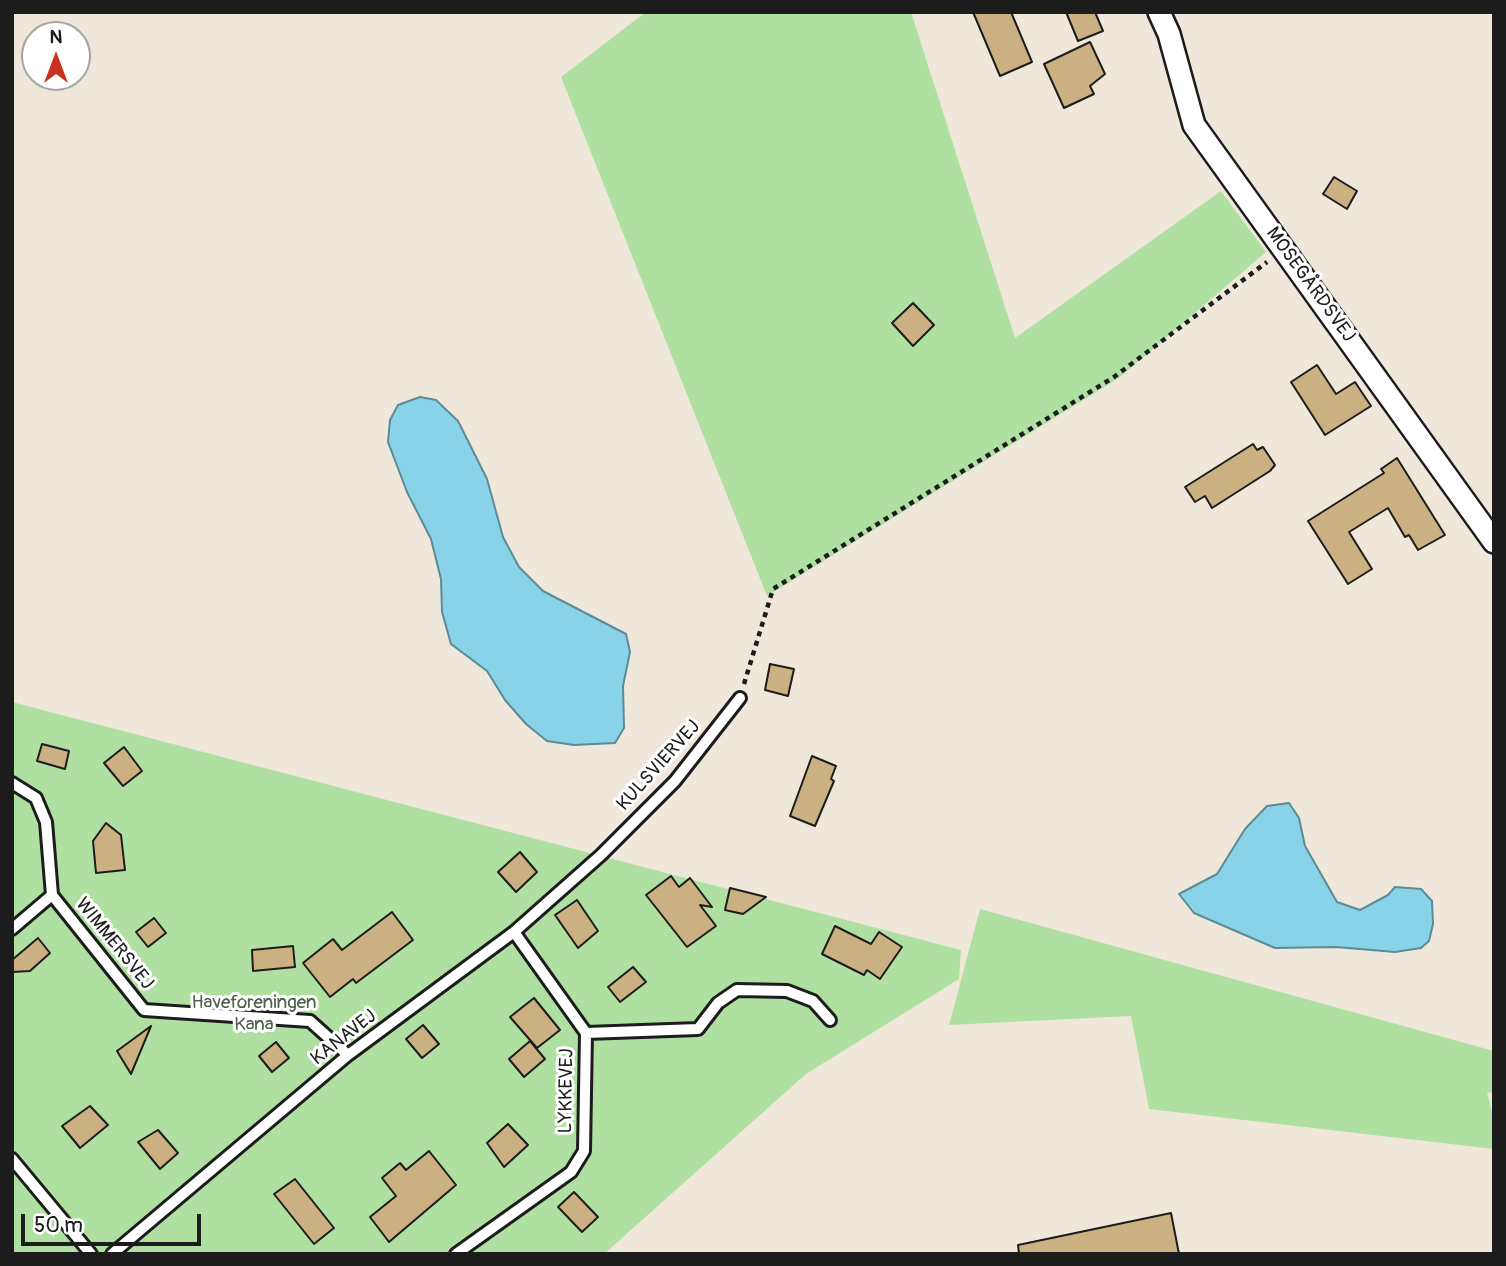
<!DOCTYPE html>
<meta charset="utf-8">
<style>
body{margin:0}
#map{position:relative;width:1506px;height:1266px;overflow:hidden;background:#efe8da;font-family:Pangolin,sans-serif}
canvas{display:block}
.frame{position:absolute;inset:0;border:14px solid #1c1c1c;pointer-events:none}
.north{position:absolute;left:21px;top:21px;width:70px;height:70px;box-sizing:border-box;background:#fff;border:2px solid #a4a4a4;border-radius:50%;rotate:0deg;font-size:19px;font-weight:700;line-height:28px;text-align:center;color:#1c1c1c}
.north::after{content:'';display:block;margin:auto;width:24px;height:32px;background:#c8321e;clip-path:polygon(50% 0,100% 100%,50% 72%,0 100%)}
.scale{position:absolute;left:21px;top:1214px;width:180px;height:32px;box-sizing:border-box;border:4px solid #1c1c1c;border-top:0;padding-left:9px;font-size:21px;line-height:24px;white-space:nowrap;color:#1c1c1c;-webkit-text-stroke:5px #fff;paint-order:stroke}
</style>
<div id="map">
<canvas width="1506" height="1266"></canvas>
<div class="frame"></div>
<div class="north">N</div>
<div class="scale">50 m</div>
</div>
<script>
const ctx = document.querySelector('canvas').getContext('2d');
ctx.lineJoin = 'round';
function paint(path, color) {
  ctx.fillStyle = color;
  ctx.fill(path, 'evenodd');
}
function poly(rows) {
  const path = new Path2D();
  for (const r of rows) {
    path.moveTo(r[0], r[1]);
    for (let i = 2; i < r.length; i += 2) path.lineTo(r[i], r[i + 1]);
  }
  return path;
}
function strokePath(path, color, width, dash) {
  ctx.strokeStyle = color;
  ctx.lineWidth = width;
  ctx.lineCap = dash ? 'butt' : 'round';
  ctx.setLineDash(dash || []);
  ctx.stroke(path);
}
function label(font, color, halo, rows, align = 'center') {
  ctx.font = font + ' Pangolin,sans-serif';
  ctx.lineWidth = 6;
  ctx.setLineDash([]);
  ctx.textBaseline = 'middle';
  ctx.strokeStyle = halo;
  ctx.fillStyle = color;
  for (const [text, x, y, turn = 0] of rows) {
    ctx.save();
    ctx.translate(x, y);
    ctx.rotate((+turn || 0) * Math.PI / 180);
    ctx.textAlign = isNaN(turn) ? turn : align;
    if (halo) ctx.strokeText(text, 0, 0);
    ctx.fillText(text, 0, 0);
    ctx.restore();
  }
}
const green = poly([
 [646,12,911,12,1015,338,1221,191,1266,252,1119,378,767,596,561,77],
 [12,702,961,950,959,979,806,1074,604,1254,12,1254],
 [980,909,1494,1051,1494,1093,1487,1092,1494,1121,1494,1149,1149,1109,1131,1016,949,1025]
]);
const water = poly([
 [420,397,436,400,458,421,487,479,503,537,519,567,543,591,626,634,630,652,623,686,624,728,615,743,574,745,547,741,526,724,505,700,487,671,451,644,442,612,441,579,431,539,407,492,388,442,390,420,398,405,420,397],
 [1289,803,1299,818,1305,846,1337,902,1360,910,1388,895,1395,887,1421,889,1432,901,1433,924,1429,941,1421,948,1395,952,1336,947,1275,948,1194,913,1179,894,1217,874,1245,829,1267,806,1289,803]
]);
const building = poly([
 [973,12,1011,12,1032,62,1000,76,973,12],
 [1066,12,1095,12,1103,31,1078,41,1066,12],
 [1090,42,1105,74,1090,86,1094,94,1064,108,1044,64,1090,42],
 [1334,177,1357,191,1347,209,1323,194,1334,177],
 [913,303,934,325,913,346,892,323,913,303],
 [1317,365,1336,394,1355,382,1371,406,1325,435,1291,382,1317,365],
 [1253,444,1257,450,1263,447,1275,465,1270,471,1212,508,1205,496,1195,502,1185,487,1253,444],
 [1397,458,1445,535,1418,550,1409,535,1405,537,1388,508,1349,532,1372,569,1348,584,1308,521,1384,473,1381,469,1397,458],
 [770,664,794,669,788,696,765,690,770,664],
 [42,744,69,751,65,769,37,761,42,744],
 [124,747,142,771,123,786,104,763,124,747],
 [812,756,836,766,831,779,834,781,815,826,790,816,812,756],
 [106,823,121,835,125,870,96,873,93,841,106,823],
 [520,852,537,872,516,892,498,872,520,852],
 [671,876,679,887,690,878,712,907,700,905,716,926,687,947,646,895,671,876],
 [730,888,766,897,743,914,725,910,730,888],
 [577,900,598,931,578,948,555,915,577,900],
 [392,912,413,940,356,983,353,979,330,997,303,963,333,939,342,950,392,912],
 [154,918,166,933,148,947,136,932,154,918],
 [835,926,871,944,879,932,902,947,880,979,867,970,864,975,822,954,835,926],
 [38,938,50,953,30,971,12,972,12,960,38,938],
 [293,946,295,967,253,971,252,950,293,946],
 [633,967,646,982,620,1002,608,987,633,967],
 [534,998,560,1030,537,1048,510,1017,534,998],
 [423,1025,439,1044,422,1058,406,1039,423,1025],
 [151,1026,131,1074,117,1051,151,1026],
 [530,1041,545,1059,524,1077,509,1059,530,1041],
 [276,1042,289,1058,272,1072,259,1056,276,1042],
 [90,1106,108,1125,80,1148,62,1126,90,1106],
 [508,1124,528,1145,504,1167,487,1143,508,1124],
 [158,1130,178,1153,160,1169,138,1142,158,1130],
 [429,1151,456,1185,389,1242,370,1217,396,1196,382,1178,400,1163,406,1170,429,1151],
 [295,1179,334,1228,314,1244,274,1194,295,1179],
 [574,1192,598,1217,582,1232,558,1207,574,1192],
 [1171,1213,1179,1254,1019,1254,1018,1245,1171,1213]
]);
const path = poly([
 [744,684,773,589,1114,377,1267,262]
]);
const service = poly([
 [12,783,36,798,46,822,52,895,144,1010,310,1021,348,1055],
 [12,929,52,895],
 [586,1033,698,1029,718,1003,737,990,787,991,813,1001,830,1020],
 [12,1159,91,1254],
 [112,1254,348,1055,514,932,601,855,675,781,740,698],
 [456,1254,571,1172,584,1151,586,1033,514,932]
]);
const minor = poly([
 [1159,12,1169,34,1194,125,1494,542]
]);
const streetNames = [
 ["MOSEGÅRDSVEJ",1310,285,54],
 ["KULSVIERVEJ",659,766,-48],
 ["WIMMERSVEJ",114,944,51],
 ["KANAVEJ",344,1038,-38],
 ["LYKKEVEJ",567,1091,-89]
];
const parkNames = [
 ["Haveforeningen",254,1003],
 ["Kana",254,1025]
];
paint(green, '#afe0a1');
paint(water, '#88d3e8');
strokePath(water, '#5d8a96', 2);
paint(building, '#cbb182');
strokePath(building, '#1c1c1c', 2);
strokePath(service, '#1c1c1c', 16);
strokePath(minor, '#1c1c1c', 26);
strokePath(path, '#1c1c1c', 4.5, [5, 5]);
strokePath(service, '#fff', 10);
strokePath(minor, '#fff', 21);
label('19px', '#1c1c1c', '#fff', streetNames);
label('19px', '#4f614b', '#fff', parkNames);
</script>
